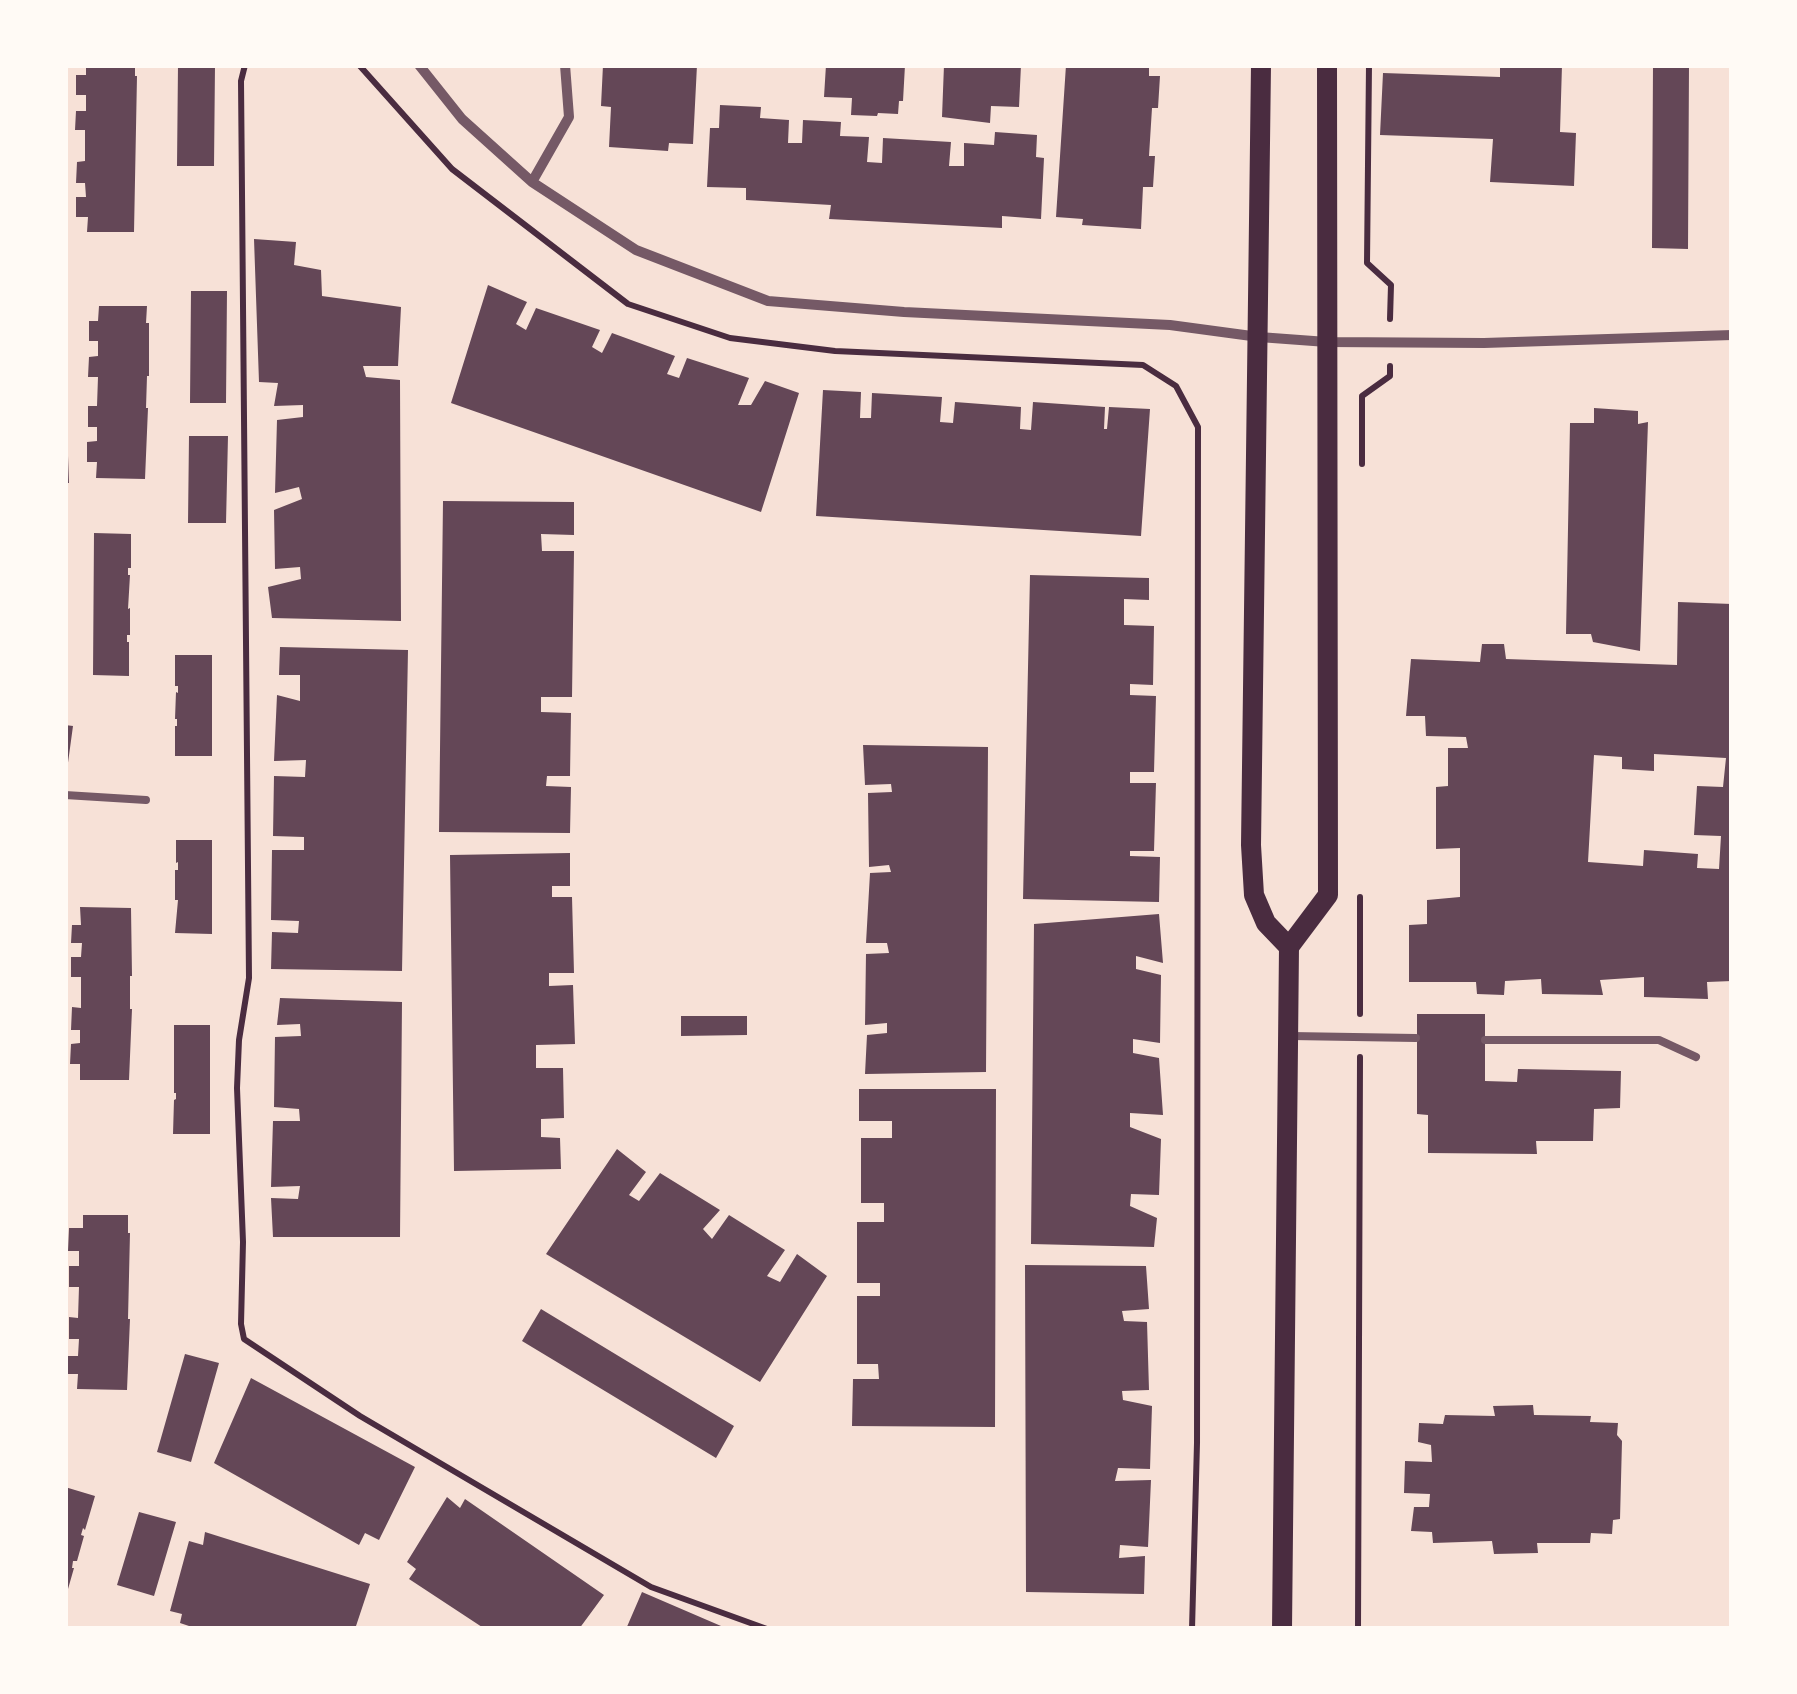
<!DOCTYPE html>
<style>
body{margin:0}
#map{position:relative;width:1797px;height:1694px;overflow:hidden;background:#f7e1d7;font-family:"Exo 2",sans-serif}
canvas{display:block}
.frame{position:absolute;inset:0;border:68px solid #fffaf5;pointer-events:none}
</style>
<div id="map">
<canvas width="1797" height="1694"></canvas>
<div class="frame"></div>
</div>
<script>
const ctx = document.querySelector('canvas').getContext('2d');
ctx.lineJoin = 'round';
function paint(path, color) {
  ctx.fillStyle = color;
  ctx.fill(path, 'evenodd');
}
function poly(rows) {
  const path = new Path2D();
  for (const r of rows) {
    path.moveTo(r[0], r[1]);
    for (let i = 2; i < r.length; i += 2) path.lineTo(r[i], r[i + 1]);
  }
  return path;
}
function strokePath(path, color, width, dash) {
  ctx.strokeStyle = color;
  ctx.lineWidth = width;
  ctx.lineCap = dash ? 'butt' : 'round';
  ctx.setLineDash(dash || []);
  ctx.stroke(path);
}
const building = poly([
 [86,65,135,65,135,76,137,76,134,232,87,232,88,217,76,217,76,197,86,197,85,183,76,183,77,162,85,161,85,130,75,130,76,111,86,111,86,95,76,95,76,75,86,75],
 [178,65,215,65,214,166,177,166],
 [603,65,697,65,693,144,669,143,668,151,609,147,611,107,601,106],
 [826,65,905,65,903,101,899,101,898,114,878,113,877,116,851,115,852,98,824,97],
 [944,65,1021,65,1019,107,991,106,990,123,942,117],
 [1066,65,1149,65,1149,76,1160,76,1158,108,1152,108,1149,156,1155,156,1153,187,1143,187,1141,229,1082,225,1083,219,1056,217],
 [1500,65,1562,65,1560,132,1576,133,1574,186,1490,182,1493,139,1380,135,1383,73,1500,77],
 [1653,65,1689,65,1688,249,1652,248],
 [720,105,761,107,760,118,789,120,788,143,802,143,803,120,841,122,840,136,869,137,867,162,882,163,883,138,951,142,949,166,964,166,964,143,994,145,995,132,1037,135,1036,157,1044,158,1041,219,1002,216,1002,228,829,219,831,205,746,200,746,188,707,187,710,128,719,128],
 [254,239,296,242,294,265,321,270,322,296,401,307,398,366,363,366,366,377,400,380,401,621,272,618,268,587,301,579,300,567,275,569,274,510,302,499,299,487,275,493,277,420,303,417,303,405,274,406,278,383,259,382],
 [488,285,527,302,516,324,526,330,536,308,600,330,592,347,602,353,612,333,675,356,667,374,679,378,687,358,749,378,738,405,751,405,765,381,799,393,761,512,451,403],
 [191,291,227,291,226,403,190,403],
 [99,306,147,306,146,323,149,323,149,376,147,376,146,408,148,408,145,479,96,478,97,462,87,462,87,442,97,441,97,427,88,427,88,406,97,406,98,377,88,377,89,357,98,356,98,341,89,341,89,321,98,321],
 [823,390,861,392,860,418,871,418,872,393,942,397,940,422,953,423,955,402,1021,407,1020,429,1031,430,1033,402,1105,407,1104,429,1107,429,1109,407,1150,409,1141,536,816,516],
 [1594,408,1638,411,1638,424,1648,422,1640,651,1593,642,1591,634,1566,634,1570,423,1594,423],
 [189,436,228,436,226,523,188,523],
 [65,456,68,456,69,483,65,483],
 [443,501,574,502,574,535,541,534,542,551,574,551,572,697,541,697,541,712,571,713,570,776,547,776,546,786,571,787,570,833,439,832],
 [94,533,131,534,131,568,128,568,128,575,130,575,128,609,130,608,130,635,127,635,127,642,129,642,129,676,93,675],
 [1030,575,1149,578,1149,600,1124,599,1124,625,1154,626,1153,685,1130,684,1130,695,1156,696,1154,772,1130,772,1130,783,1156,783,1154,851,1130,851,1130,856,1160,857,1159,902,1023,899],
 [1678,602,1732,604,1732,981,1707,982,1708,999,1644,997,1644,977,1600,980,1603,995,1542,994,1541,979,1505,981,1504,995,1477,994,1476,982,1409,982,1409,925,1427,924,1427,900,1460,897,1460,848,1436,849,1436,787,1448,786,1448,748,1468,748,1466,737,1426,736,1425,716,1406,716,1411,659,1480,662,1482,644,1504,644,1506,659,1677,665],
 [1654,754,1726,758,1723,787,1697,786,1694,835,1721,836,1719,869,1697,868,1698,854,1644,850,1643,866,1588,862,1594,755,1622,757,1622,769,1654,771],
 [280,647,408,650,402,971,271,969,272,932,298,933,299,921,271,920,272,850,304,850,304,837,273,836,274,776,305,777,306,760,274,761,277,695,300,701,300,675,279,675],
 [175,655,212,655,212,756,175,756,175,726,177,726,177,719,175,719,176,692,178,693,178,686,175,686],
 [65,725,73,726,67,770,65,770],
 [863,745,988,747,986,1072,865,1074,867,1035,887,1033,887,1023,865,1025,866,954,889,953,887,943,866,943,870,873,891,872,889,865,869,867,868,793,892,792,891,784,865,785],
 [176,840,212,840,212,934,175,933,178,900,175,900,175,870,178,870,178,862,176,863],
 [570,853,570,886,552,886,552,897,572,897,574,973,549,973,549,986,573,985,575,1044,536,1045,536,1068,563,1068,564,1118,541,1119,541,1137,560,1138,561,1169,454,1171,450,855],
 [80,907,131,908,132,976,130,976,130,1009,132,1009,129,1080,80,1080,80,1064,70,1064,71,1044,80,1043,80,1030,71,1030,72,1007,81,1008,81,977,71,977,71,957,81,957,82,943,71,943,72,925,81,925],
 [1159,914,1163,963,1136,956,1136,969,1161,975,1160,1043,1133,1039,1133,1053,1159,1058,1163,1115,1130,1113,1130,1127,1161,1139,1159,1195,1131,1194,1130,1206,1157,1218,1154,1247,1031,1244,1034,924],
 [280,998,402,1002,400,1237,273,1237,271,1198,298,1199,300,1186,271,1187,273,1121,300,1121,299,1109,274,1107,275,1037,301,1036,300,1024,277,1025],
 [1417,1014,1485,1014,1485,1081,1517,1082,1518,1069,1621,1071,1620,1108,1594,1109,1593,1141,1536,1141,1537,1154,1428,1153,1428,1115,1417,1114],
 [681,1016,747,1016,747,1035,681,1036],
 [174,1025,210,1025,210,1134,173,1134,174,1100,176,1099,176,1093,174,1093],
 [859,1089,996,1089,995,1427,852,1426,853,1379,879,1379,878,1364,857,1364,857,1296,880,1296,880,1283,857,1283,857,1222,884,1222,884,1203,861,1203,861,1138,892,1138,892,1121,859,1121],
 [617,1149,646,1172,629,1195,639,1201,660,1173,720,1210,703,1229,712,1239,729,1215,785,1250,767,1276,780,1282,797,1254,827,1276,760,1382,546,1254],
 [83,1215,128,1215,128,1233,130,1233,128,1319,130,1319,127,1390,77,1389,78,1374,68,1374,68,1356,78,1356,79,1339,69,1339,69,1317,78,1318,79,1287,69,1287,69,1266,79,1266,79,1251,68,1251,69,1228,83,1228],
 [1025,1265,1146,1266,1149,1309,1122,1311,1124,1321,1147,1322,1149,1390,1122,1391,1123,1400,1152,1406,1150,1469,1118,1468,1115,1481,1151,1480,1148,1547,1120,1545,1119,1558,1145,1556,1144,1594,1026,1592],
 [541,1309,734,1426,716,1458,522,1341],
 [185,1354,219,1363,191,1462,157,1452],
 [251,1378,415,1467,379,1540,365,1533,359,1545,214,1463],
 [1533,1405,1534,1415,1591,1416,1590,1422,1618,1423,1617,1435,1622,1441,1620,1519,1613,1520,1612,1534,1591,1533,1590,1543,1537,1543,1538,1553,1494,1554,1492,1541,1433,1543,1432,1532,1411,1531,1414,1507,1429,1507,1430,1494,1404,1493,1405,1461,1432,1462,1431,1445,1418,1442,1419,1423,1443,1424,1445,1415,1495,1416,1493,1406],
 [65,1487,95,1496,85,1530,83,1528,81,1535,84,1536,77,1561,73,1561,72,1568,74,1568,66,1596],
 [447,1497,460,1508,465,1499,604,1595,579,1629,485,1629,409,1579,416,1569,407,1562],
 [139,1512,176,1522,154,1596,117,1585],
 [205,1532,370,1584,355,1629,198,1629,180,1623,182,1614,170,1611,189,1541,203,1545],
 [642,1592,728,1629,626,1629]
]);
const path = poly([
 [245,65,241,81,249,978,239,1040,237,1088,243,1242,241,1324,244,1339,360,1416,651,1587,767,1629],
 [359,65,452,169,628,304,730,338,835,351,1143,365,1176,386,1198,427,1197,1443,1192,1629],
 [1369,65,1367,263,1391,285,1390,319],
 [1362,464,1362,396,1390,376,1390,366],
 [1360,1014,1360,897],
 [1358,1629,1360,1057]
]);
const service = poly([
 [65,795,146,800],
 [1291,1036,1416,1038],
 [1485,1040,1659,1040,1696,1057]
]);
const minor = poly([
 [419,65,462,119,532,182,636,250,768,301,904,312,1170,325,1259,337,1327,342,1484,343,1732,335],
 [532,182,569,117,565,65]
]);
const secondary = poly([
 [1261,65,1251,845,1254,895,1266,923,1289,947],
 [1282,1629,1289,947,1328,895,1327,65]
]);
paint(building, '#644757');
strokePath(path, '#4a2c40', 6);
strokePath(service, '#755966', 8);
strokePath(minor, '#755966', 10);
strokePath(secondary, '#4a2c40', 20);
</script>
